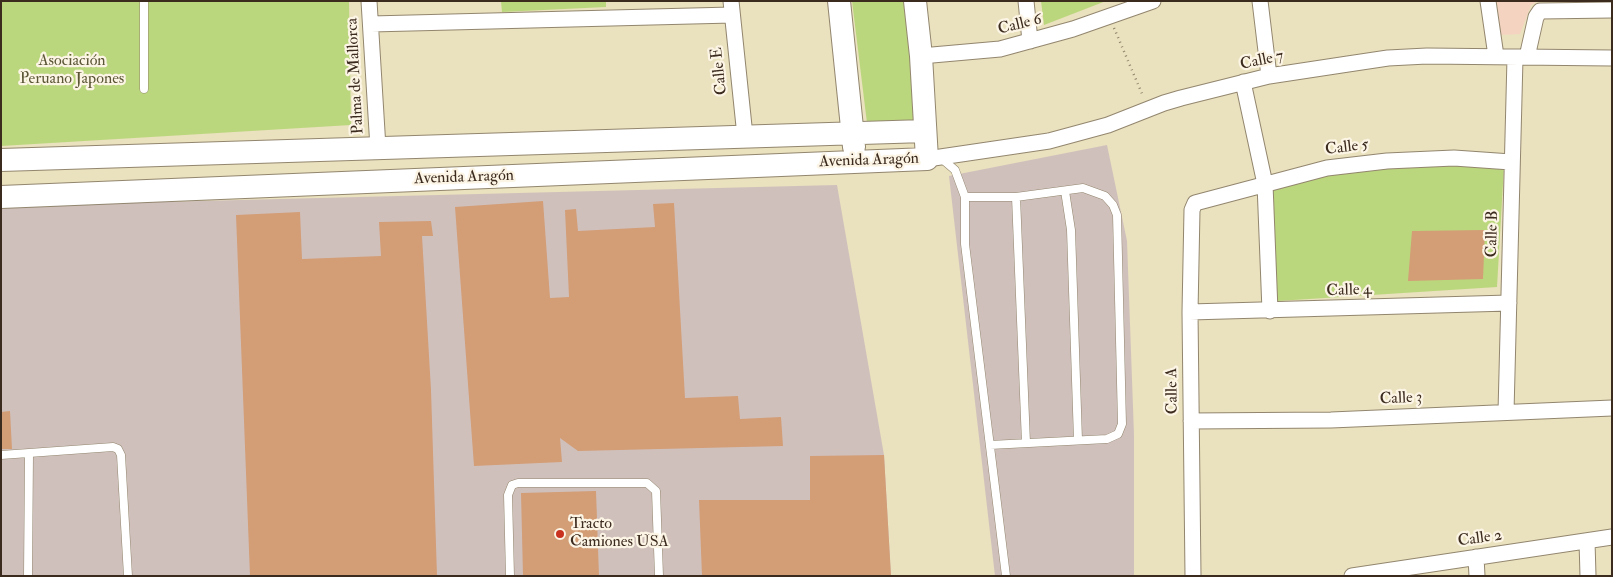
<!DOCTYPE html>
<meta charset="utf-8">
<style>
body{margin:0}
#map{position:relative;width:1613px;height:577px;overflow:hidden;background:#eae1be;font-family:"IM FELL Double Pica",serif}
canvas{display:block}
.frame{position:absolute;inset:0;border:2px solid #3b2a1e;pointer-events:none}
</style>
<div id="map">
<canvas width="1613" height="577"></canvas>
<div class="frame"></div>
</div>
<script>
const ctx = document.querySelector('canvas').getContext('2d');
ctx.lineJoin = 'round';
function paint(path, color) {
  ctx.fillStyle = color;
  ctx.fill(path, 'evenodd');
}
function poly(rows) {
  const path = new Path2D();
  for (const r of rows) {
    path.moveTo(r[0], r[1]);
    for (let i = 2; i < r.length; i += 2) path.lineTo(r[i], r[i + 1]);
  }
  return path;
}
function strokePath(path, color, width, dash) {
  ctx.strokeStyle = color;
  ctx.lineWidth = width;
  ctx.lineCap = dash ? 'butt' : 'round';
  ctx.setLineDash(dash || []);
  ctx.stroke(path);
}
function label(font, color, halo, rows, align = 'center') {
  ctx.font = font + ' "IM FELL Double Pica",serif';
  ctx.lineWidth = 4.5;
  ctx.setLineDash([]);
  ctx.textBaseline = 'middle';
  ctx.strokeStyle = halo;
  ctx.fillStyle = color;
  for (const [text, x, y, turn = 0] of rows) {
    ctx.save();
    ctx.translate(x, y);
    ctx.rotate((+turn || 0) * Math.PI / 180);
    ctx.textAlign = isNaN(turn) ? turn : align;
    if (halo) ctx.strokeText(text, 0, 0);
    ctx.fillText(text, 0, 0);
    ctx.restore();
  }
}
const built = poly([
 [1493,1,1538,1,1531,5,1520,34,1499,35]
]);
const industrial = poly([
 [1107,145,1127,241,1134,435,1134,576,995,576,949,176],
 [837,185,884,455,891,576,1,576,1,206]
]);
const green = poly([
 [1,1,349,1,351,125,1,146],
 [501,1,606,1,606,7,502,12],
 [852,1,908,1,915,126,867,123],
 [1041,1,1106,1,1044,25],
 [1395,166,1504,166,1497,287,1278,301,1274,300,1269,189,1319,177]
]);
const building = poly([
 [543,201,550,298,569,297,565,210,576,209,578,231,655,227,653,204,674,203,685,398,738,396,740,419,781,417,783,446,578,451,560,438,562,462,474,466,455,207],
 [300,212,302,259,381,256,379,222,431,221,433,236,422,236,431,390,437,576,250,576,236,215],
 [1485,230,1483,279,1408,281,1412,231],
 [10,411,12,449,1,449,1,412],
 [884,455,891,576,702,576,699,500,810,500,810,456],
 [596,491,599,576,523,576,521,493]
]);
const path = poly([
 [1114,28,1143,96]
]);
const lane = poly([
 [144,89,144,1],
 [941,158,955,170,965,197,965,244,1006,576],
 [1065,191,1071,230,1078,440],
 [965,197,1016,197,1083,188,1105,196,1113,205,1117,215,1122,424,1118,434,1107,439,990,445],
 [1016,197,1026,443],
 [1,455,113,447,118,449,121,455,128,576],
 [28,576,29,454],
 [510,576,508,495,512,485,518,483,647,483,656,491,659,576]
]);
const street = poly([
 [369,1,378,148],
 [731,1,745,136],
 [1026,1,1030,41],
 [1260,1,1269,76],
 [1488,1,1496,56],
 [371,24,732,15],
 [921,56,1000,49,1073,29,1153,1],
 [1527,57,1536,17,1540,11,1612,10],
 [1243,82,1265,184,1270,311],
 [927,159,1049,141,1108,125,1164,103,1181,98,1269,76,1348,64,1388,58,1427,56,1612,58],
 [1190,312,1509,303],
 [1506,412,1515,58],
 [1191,421,1331,420,1612,408],
 [1587,541,1588,576],
 [1476,557,1477,576],
 [1193,576,1190,312,1192,210,1195,203,1327,168,1387,161,1454,158,1511,162],
 [1352,576,1612,537]
]);
const secondary = poly([
 [839,1,854,147],
 [1,160,925,131],
 [1,197,927,159,921,56,915,1]
]);
const markers = [
 [560,534,5,"#c8321e"]
];
const streetNames = [
 ["Calle 6",1020,25,-14],
 ["Calle 7",1262,61,-12],
 ["Calle E",720,71,-96],
 ["Palma de Mallorca",356,76,-93],
 ["Calle 5",1347,148,-7],
 ["Avenida Aragón",869,161,-2],
 ["Avenida Aragón",464,178,-2],
 ["Calle B",1493,234,-89],
 ["Calle 4",1349,291,-2],
 ["Calle A",1173,391,-91],
 ["Calle 3",1401,399,-3],
 ["Calle 2",1480,539,-8]
];
const parkNames = [
 ["Asociación",72,62],
 ["Peruano Japones",72,80]
];
const poiNames = [
 ["Tracto",570,525],
 ["Camiones USA",570,543]
];
paint(built, '#f4d3c0');
paint(industrial, '#d0c0bc');
paint(green, '#bbd77d');
paint(building, '#d39d76');
strokePath(lane, '#92866e', 9);
strokePath(street, '#92866e', 17);
strokePath(secondary, '#92866e', 24);
strokePath(path, '#92866e', 2.5, [1, 4]);
strokePath(lane, '#fff', 8);
strokePath(street, '#fff', 15);
strokePath(secondary, '#fff', 22);
for (const [x, y, r, color] of markers) {
  const dot = new Path2D();
  dot.arc(x, y, r, 0, 2 * Math.PI);
  ctx.fillStyle = color;
  ctx.fill(dot);
  strokePath(dot, '#fcf5e5', 2);
}
label('16px', '#3b2a1e', '#fcf5e5', streetNames);
label('16px', '#5b5536', '#fcf5e5', parkNames);
label('16px', '#3b2a1e', '#fcf5e5', poiNames, 'left');
</script>
